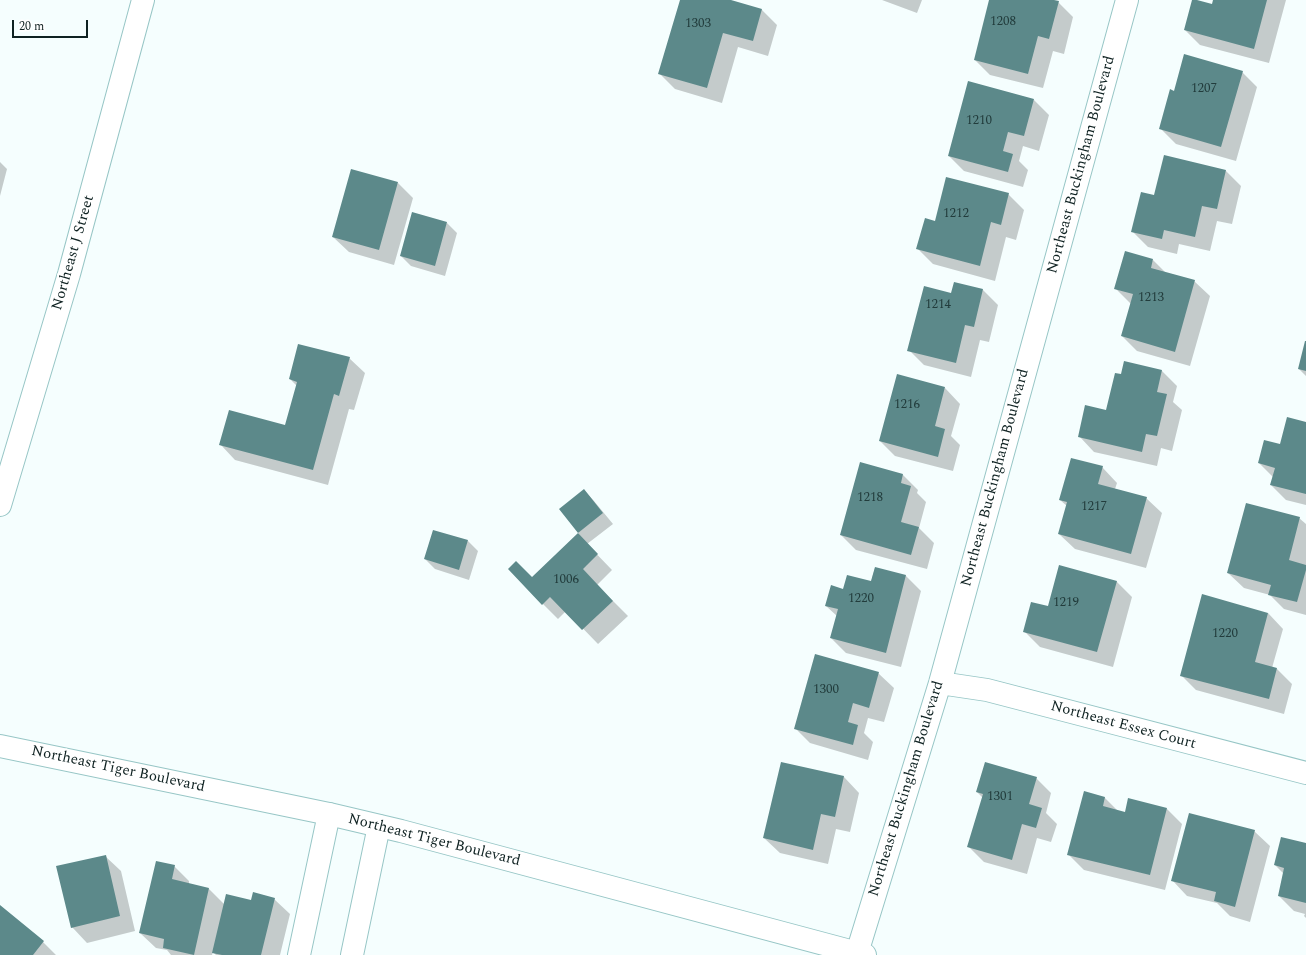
<!DOCTYPE html>
<style>
body{margin:0}
#map{position:relative;width:1306px;height:955px;overflow:hidden;background:#f5fefe;font-family:Spectral,serif}
canvas{display:block}
.scale{position:absolute;left:12px;top:20px;width:76px;height:18px;box-sizing:border-box;border:2px solid #0f2222;border-top:0;padding-left:5px;font-size:12px;line-height:14px;white-space:nowrap;color:#0f2222;-webkit-text-stroke:3px #fff;paint-order:stroke}
</style>
<div id="map">
<canvas width="1306" height="955"></canvas>
<div class="scale">20 m</div>
</div>
<script>
const ctx = document.querySelector('canvas').getContext('2d');
ctx.lineJoin = 'round';
function paint(path, color) {
  ctx.fillStyle = color;
  ctx.fill(path, 'evenodd');
}
function poly(rows) {
  const path = new Path2D();
  for (const r of rows) {
    path.moveTo(r[0], r[1]);
    for (let i = 2; i < r.length; i += 2) path.lineTo(r[i], r[i + 1]);
  }
  return path;
}
function strokePath(path, color, width, dash) {
  ctx.strokeStyle = color;
  ctx.lineWidth = width;
  ctx.lineCap = dash ? 'butt' : 'round';
  ctx.setLineDash(dash || []);
  ctx.stroke(path);
}
function label(font, color, halo, rows, align = 'center') {
  ctx.font = font + ' Spectral,serif';
  ctx.lineWidth = 4;
  ctx.setLineDash([]);
  ctx.textBaseline = 'middle';
  ctx.strokeStyle = halo;
  ctx.fillStyle = color;
  for (const [text, x, y, turn = 0] of rows) {
    ctx.save();
    ctx.translate(x, y);
    ctx.rotate((+turn || 0) * Math.PI / 180);
    ctx.textAlign = isNaN(turn) ? turn : align;
    if (halo) ctx.strokeText(text, 0, 0);
    ctx.fillText(text, 0, 0);
    ctx.restore();
  }
}
const shadow = poly([
 [681,0,727,0,762,10,777,25,768,56,738,47,722,103,675,89,660,74],
 [882,0,922,0,917,13],
 [990,0,1049,0,1058,2,1073,17,1064,54,1053,51,1043,88,990,75,975,60],
 [1193,0,1213,5,1214,0,1286,0,1269,63,1200,45,1185,30],
 [1242,72,1257,87,1236,161,1176,144,1161,129,1175,92],
 [1034,100,1049,115,1039,151,1023,146,1019,161,1028,170,1023,187,964,171,949,156],
 [0,162,7,169,0,196],
 [1226,171,1241,186,1232,224,1217,221,1210,251,1179,244,1177,254,1148,247,1133,232,1155,196],
 [398,183,413,198,394,265,349,252,333,237],
 [1008,194,1024,210,1016,240,1006,237,995,281,933,264,918,249,936,222],
 [447,223,457,233,445,276,411,266,401,256],
 [1153,260,1166,273,1194,281,1210,296,1190,366,1137,351,1122,336,1131,304,1115,288],
 [983,290,998,305,989,342,980,340,971,377,924,365,909,350,952,294],
 [1306,342,1306,376,1299,369],
 [349,358,365,373,354,410,349,409,328,485,235,460,220,444,286,426,297,386,290,379],
 [1162,371,1177,386,1173,402,1182,410,1172,451,1161,448,1157,466,1094,452,1079,436,1107,411,1122,375],
 [945,388,960,404,951,436,960,445,953,471,895,456,880,441],
 [1306,423,1306,505,1286,500,1271,485,1273,477,1259,463],
 [861,464,903,475,918,490,917,493,926,502,919,528,934,543,927,569,856,550,841,535],
 [1102,467,1117,483,1115,489,1146,498,1162,513,1146,568,1075,549,1059,534,1067,506,1060,500],
 [584,490,594,501,613,524,587,544,612,570,597,585,628,616,598,644,566,611,558,619,543,604,532,578,579,533,560,509],
 [1299,518,1306,524,1306,615,1284,609,1270,595,1244,588,1228,573],
 [468,541,478,551,469,580,435,569,425,559],
 [1060,566,1117,582,1132,597,1113,667,1040,647,1024,631,1048,608],
 [875,568,906,576,921,591,901,667,846,653,831,638,837,616,826,606,844,590,871,582],
 [1268,613,1283,629,1272,668,1277,669,1292,684,1284,714,1196,690,1181,675],
 [878,673,894,688,884,722,868,718,864,733,873,742,868,760,810,743,795,728],
 [782,763,844,777,859,793,850,832,836,829,828,864,780,853,764,838],
 [1036,778,1051,793,1046,813,1057,824,1051,842,1037,838,1027,874,984,862,969,847,983,798,977,792],
 [1104,797,1118,811,1126,813,1167,809,1182,824,1165,890,1084,870,1069,855],
 [1254,831,1270,846,1250,922,1230,916,1217,903,1187,896,1172,880],
 [1306,844,1306,918,1304,916,1305,914,1294,911,1279,896,1284,874,1275,865],
 [105,856,121,871,135,931,87,943,72,927],
 [174,866,189,881,189,884,209,889,225,905,274,899,290,914,280,955,216,955,213,952,212,955,171,955,167,950,156,948,140,933],
 [0,906,43,942,56,955,0,955]
]);
const building = poly([
 [680,0,731,0,762,9,753,41,723,33,707,88,658,74],
 [989,0,1054,0,1059,1,1049,39,1038,36,1028,74,974,60],
 [1192,0,1197,0,1212,4,1213,0,1267,0,1254,49,1184,30],
 [1184,54,1243,71,1221,147,1159,129,1170,89,1174,91],
 [968,81,1034,99,1024,136,1008,132,1003,151,1013,154,1008,172,948,156],
 [1164,155,1226,170,1217,209,1202,206,1195,237,1164,230,1162,239,1131,232,1141,192,1154,195],
 [351,169,398,182,379,250,332,237],
 [946,177,1009,193,1001,225,991,222,980,266,916,249,925,218,935,221],
 [412,212,447,222,435,266,400,256],
 [1125,251,1153,259,1151,268,1195,280,1175,352,1121,336,1133,294,1114,289],
 [954,282,983,289,974,327,965,325,956,363,907,351,924,286,951,293],
 [1305,341,1306,341,1306,371,1298,369],
 [298,344,350,357,339,396,334,394,313,470,219,445,229,410,285,425,297,382,289,379],
 [1124,361,1162,370,1157,392,1167,394,1157,436,1146,434,1142,452,1078,437,1085,405,1106,410,1115,373,1121,374],
 [897,374,945,387,935,426,945,429,938,457,879,441],
 [1287,417,1306,422,1306,494,1270,485,1275,468,1258,463,1264,440,1280,444],
 [1071,458,1103,466,1098,484,1147,497,1131,554,1058,534,1067,502,1059,500],
 [860,462,903,474,901,483,911,486,901,522,919,527,911,555,840,535],
 [584,489,603,513,578,533,598,554,583,569,613,601,582,630,550,597,542,605,508,569,516,561,532,577,578,533,559,509],
 [1246,503,1300,517,1289,560,1306,565,1306,570,1297,602,1268,595,1271,585,1227,573],
 [433,530,468,540,459,570,424,559],
 [1059,565,1117,581,1097,652,1023,632,1031,602,1048,606],
 [875,567,906,575,886,653,830,638,838,609,825,606,831,585,843,589,847,575,871,581],
 [1202,594,1268,613,1255,662,1277,668,1269,699,1180,676],
 [815,654,879,672,869,708,853,703,848,722,858,725,853,745,794,729],
 [781,762,844,776,835,817,821,814,813,850,763,838],
 [985,762,1037,777,1029,804,1042,808,1036,828,1022,824,1012,860,967,847,983,794,976,792],
 [1084,791,1105,797,1103,806,1125,812,1128,798,1167,808,1150,875,1067,855],
 [1189,813,1255,830,1235,907,1214,901,1216,892,1171,881],
 [1281,837,1306,843,1306,903,1278,896,1284,868,1274,865],
 [106,855,120,916,71,928,56,866],
 [156,861,175,865,172,879,209,888,194,955,163,948,164,939,139,933],
 [253,892,275,898,261,955,222,955,212,953,226,894,251,900],
 [0,905,44,941,33,955,0,955]
]);
const street = poly([
 [940,683,987,690,1306,773],
 [857,953,940,683,1127,0],
 [299,955,329,814],
 [352,955,379,826]
]);
const secondary = poly([
 [0,505,69,274,143,0],
 [0,746,329,814,401,831,865,955]
]);
const numberNames = [
 ["1208",1003,22],
 ["1303",698,24],
 ["1207",1204,89],
 ["1210",979,121],
 ["1212",956,214],
 ["1213",1151,298],
 ["1214",938,305],
 ["1216",907,405],
 ["1218",870,498],
 ["1217",1094,507],
 ["1006",566,580],
 ["1220",861,599],
 ["1219",1066,603],
 ["1220",1225,634],
 ["1300",826,690],
 ["1301",1000,797]
];
const streetNames = [
 ["Northeast Buckingham Boulevard",1082,165,-75],
 ["Northeast J Street",74,253,-74],
 ["Northeast Buckingham Boulevard",996,478,-75],
 ["Northeast Essex Court",1123,726,15],
 ["Northeast Tiger Boulevard",118,770,12],
 ["Northeast Buckingham Boulevard",907,789,-73],
 ["Northeast Tiger Boulevard",434,841,14]
];
paint(shadow, '#0003');
paint(building, '#5c898a');
strokePath(street, '#97c6c6', 24);
strokePath(secondary, '#97c6c6', 24);
strokePath(street, '#fff', 22);
strokePath(secondary, '#fff', 22);
label('13px', '#223c3c', null, numberNames);
label('15px', '#0f2222', '#fff', streetNames);
</script>
